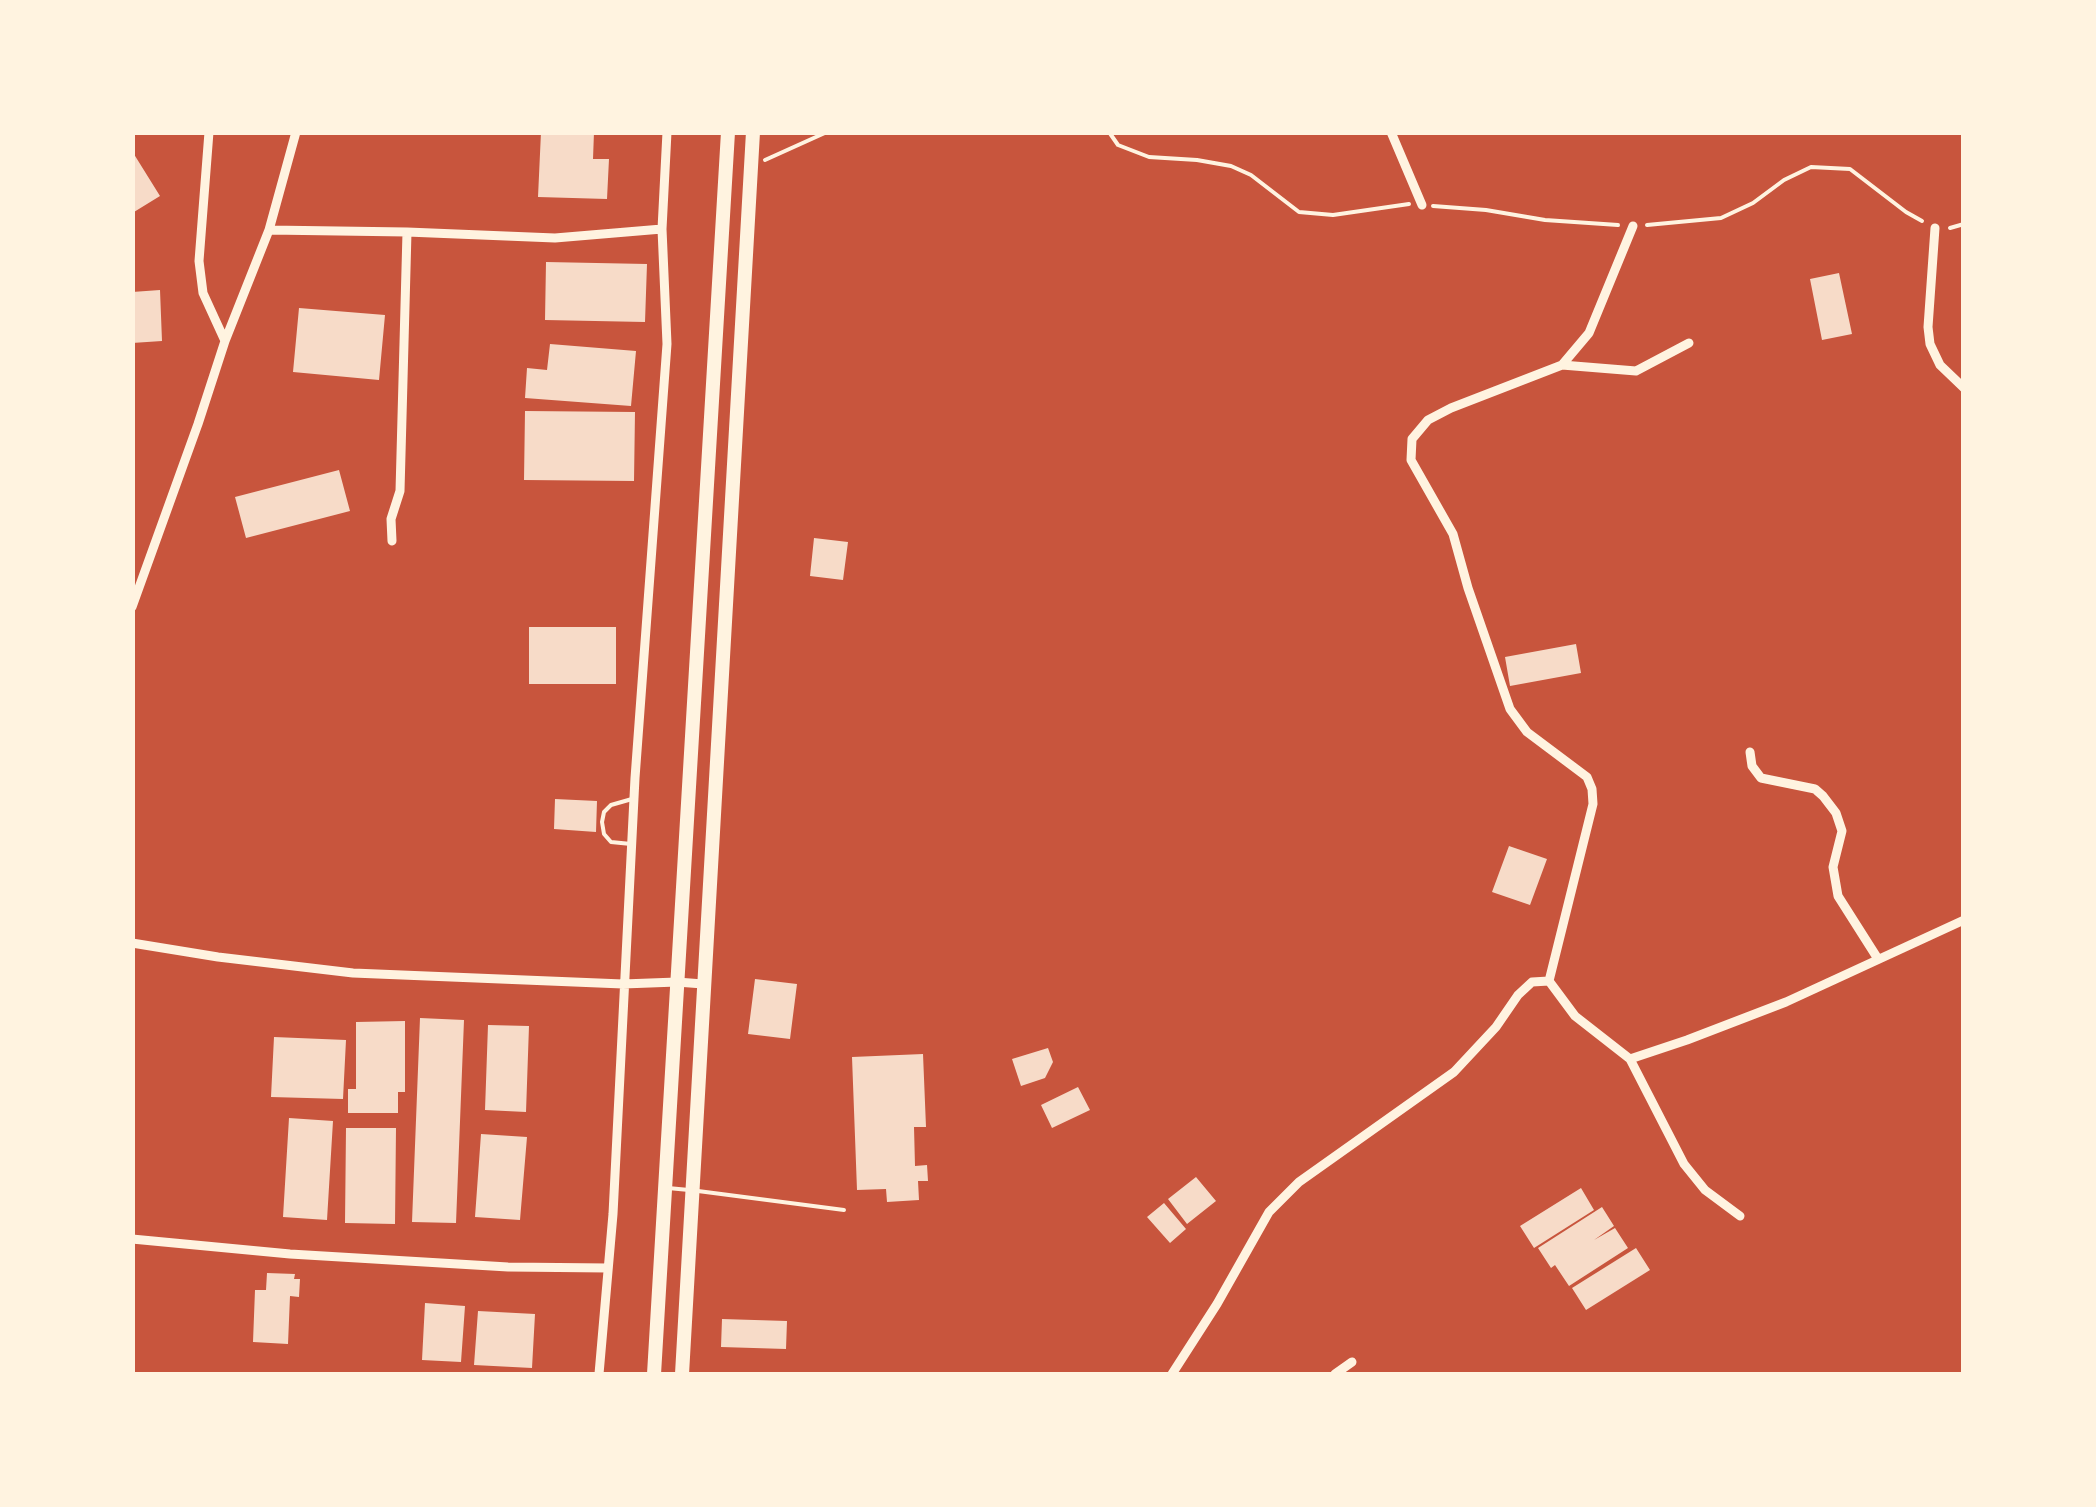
<!DOCTYPE html>
<style>
body{margin:0}
#map{position:relative;width:2096px;height:1507px;overflow:hidden;background:#c8553d;font-family:Poppins,sans-serif}
canvas{display:block}
.frame{position:absolute;inset:0;border:135px solid #fff3e0;pointer-events:none}
</style>
<div id="map">
<canvas width="2096" height="1507"></canvas>
<div class="frame"></div>
</div>
<script>
const ctx = document.querySelector('canvas').getContext('2d');
ctx.lineJoin = 'round';
function paint(path, color) {
  ctx.fillStyle = color;
  ctx.fill(path, 'evenodd');
}
function poly(rows) {
  const path = new Path2D();
  for (const r of rows) {
    path.moveTo(r[0], r[1]);
    for (let i = 2; i < r.length; i += 2) path.lineTo(r[i], r[i + 1]);
  }
  return path;
}
function strokePath(path, color, width, dash) {
  ctx.strokeStyle = color;
  ctx.lineWidth = width;
  ctx.lineCap = dash ? 'butt' : 'round';
  ctx.setLineDash(dash || []);
  ctx.stroke(path);
}
const building = poly([
 [541,132,594,132,593,159,609,159,607,199,538,197],
 [132,151,160,196,134,212,132,210],
 [546,262,647,264,645,322,545,320],
 [1839,273,1852,334,1822,340,1810,279],
 [160,290,162,341,132,343,132,292],
 [299,308,385,315,379,380,293,372],
 [550,344,636,351,631,406,525,398,527,368,547,370],
 [525,411,635,412,634,481,524,480],
 [339,470,350,511,246,538,235,497],
 [814,538,848,542,843,580,810,576],
 [529,627,616,627,616,684,529,684],
 [1576,644,1581,673,1510,686,1505,657],
 [555,799,597,801,596,832,554,829],
 [1509,846,1547,859,1530,905,1492,892],
 [755,979,797,984,790,1039,748,1034],
 [420,1018,464,1020,456,1223,412,1222],
 [405,1021,405,1092,398,1092,398,1113,348,1113,348,1089,356,1089,356,1022],
 [488,1025,529,1026,526,1112,485,1110],
 [274,1037,346,1040,343,1099,271,1097],
 [1048,1048,1053,1062,1045,1078,1021,1086,1012,1059],
 [923,1054,926,1127,914,1127,915,1166,927,1165,928,1181,918,1181,919,1200,887,1202,886,1189,857,1190,852,1057],
 [1078,1087,1090,1110,1052,1128,1041,1105],
 [289,1118,333,1121,327,1220,283,1217],
 [346,1128,396,1128,395,1224,345,1223],
 [481,1134,527,1137,520,1220,475,1217],
 [1196,1177,1216,1201,1187,1224,1168,1199],
 [1581,1188,1594,1210,1534,1248,1520,1226],
 [1164,1203,1186,1229,1170,1243,1147,1217],
 [1602,1207,1614,1226,1594,1240,1615,1228,1628,1248,1569,1286,1555,1265,1551,1268,1538,1248],
 [1636,1248,1650,1270,1586,1310,1572,1288],
 [267,1273,295,1274,294,1279,300,1279,299,1297,290,1296,288,1344,253,1342,255,1290,266,1290],
 [425,1303,465,1306,461,1362,422,1360],
 [478,1311,535,1314,532,1368,474,1365],
 [722,1319,787,1321,786,1349,721,1347]
]);
const path = poly([
 [1109,132,1118,145,1149,157,1197,160,1231,166,1251,175,1299,212,1333,215,1409,204],
 [765,160,827,132],
 [1433,206,1486,210,1545,220,1618,225],
 [1647,225,1721,218,1753,203,1784,180,1811,167,1850,169,1906,212,1922,221],
 [1950,228,1964,224]
]);
const service = poly([
 [631,844,611,842,604,834,602,822,604,812,611,805,632,799],
 [668,1188,689,1190],
 [698,1191,844,1210]
]);
const minor = poly([
 [209,132,199,261,203,293,225,341],
 [1391,132,1422,205],
 [1935,228,1928,327,1930,344,1940,365,1964,388],
 [269,230,407,232,555,238,662,229],
 [1562,365,1636,371,1689,343],
 [392,541,391,519,400,491,407,232],
 [132,607,198,424,225,341,269,230,296,132],
 [1750,752,1752,766,1761,778,1815,789,1823,796,1836,813,1842,831,1833,867,1838,896,1878,959],
 [132,943,218,957,353,973,623,984,677,982,703,984],
 [1549,981,1593,804,1592,789,1587,777,1527,732,1510,709,1468,588,1453,534,1411,460,1412,439,1428,420,1451,408,1562,365,1589,333,1633,226],
 [1630,1059,1687,1040,1786,1002,1964,920],
 [132,1239,290,1254,508,1267,608,1268],
 [599,1374,613,1214,635,778,667,344,662,229,667,132],
 [1172,1374,1217,1304,1269,1212,1299,1182,1454,1072,1496,1027,1518,995,1532,982,1549,981,1575,1016,1630,1059,1684,1164,1705,1190,1740,1216],
 [1335,1374,1352,1362]
]);
const primary = poly([
 [654,1374,728,132],
 [682,1374,753,132]
]);
paint(building, '#f7dbc8');
strokePath(path, '#fff3e0', 4);
strokePath(service, '#fff3e0', 4);
strokePath(minor, '#fff3e0', 9);
strokePath(primary, '#fff3e0', 14);
</script>
